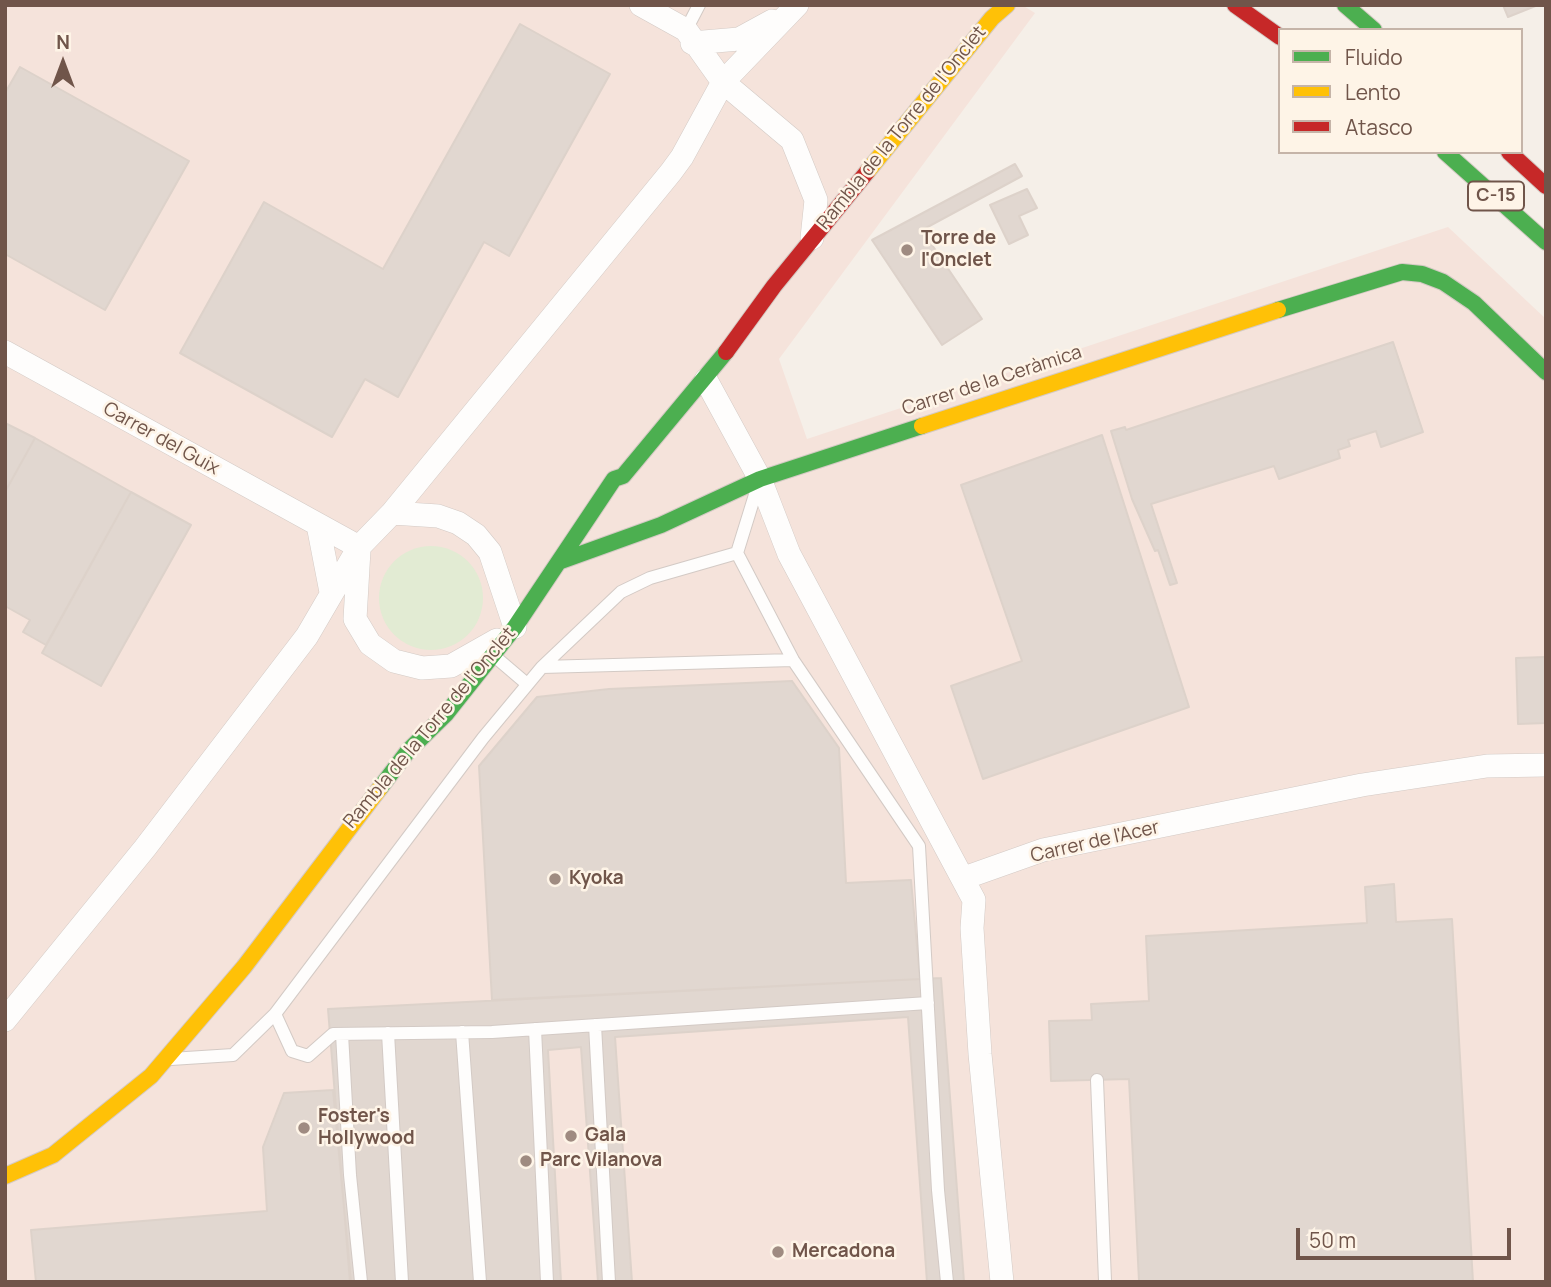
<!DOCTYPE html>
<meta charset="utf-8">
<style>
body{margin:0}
#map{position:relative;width:1551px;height:1287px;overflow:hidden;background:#f5efe8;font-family:Manrope,sans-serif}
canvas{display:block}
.frame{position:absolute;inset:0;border:7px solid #70554a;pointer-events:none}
.legend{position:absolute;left:1278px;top:28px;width:245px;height:126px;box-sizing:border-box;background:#fef4e7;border:2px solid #c5b4a8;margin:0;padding:9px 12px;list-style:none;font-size:21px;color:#70554a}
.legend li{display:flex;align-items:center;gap:14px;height:35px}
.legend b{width:35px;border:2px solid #c5b4a8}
.north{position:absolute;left:28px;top:28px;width:70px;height:70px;-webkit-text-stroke:5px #fef4e7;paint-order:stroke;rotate:0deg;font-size:19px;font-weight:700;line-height:28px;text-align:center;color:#70554a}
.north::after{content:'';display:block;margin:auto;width:24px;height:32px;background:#70554a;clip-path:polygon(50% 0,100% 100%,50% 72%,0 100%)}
.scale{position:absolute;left:1296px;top:1228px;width:215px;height:32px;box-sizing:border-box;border:4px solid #70554a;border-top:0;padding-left:9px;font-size:21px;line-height:24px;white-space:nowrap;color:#70554a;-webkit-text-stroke:5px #fef4e7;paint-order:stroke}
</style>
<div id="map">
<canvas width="1551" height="1287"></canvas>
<div class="frame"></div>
<ul class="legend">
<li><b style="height:9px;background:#4caf50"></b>Fluido</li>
<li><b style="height:9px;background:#ffc107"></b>Lento</li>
<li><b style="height:9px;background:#c62828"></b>Atasco</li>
</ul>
<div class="north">N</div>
<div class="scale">50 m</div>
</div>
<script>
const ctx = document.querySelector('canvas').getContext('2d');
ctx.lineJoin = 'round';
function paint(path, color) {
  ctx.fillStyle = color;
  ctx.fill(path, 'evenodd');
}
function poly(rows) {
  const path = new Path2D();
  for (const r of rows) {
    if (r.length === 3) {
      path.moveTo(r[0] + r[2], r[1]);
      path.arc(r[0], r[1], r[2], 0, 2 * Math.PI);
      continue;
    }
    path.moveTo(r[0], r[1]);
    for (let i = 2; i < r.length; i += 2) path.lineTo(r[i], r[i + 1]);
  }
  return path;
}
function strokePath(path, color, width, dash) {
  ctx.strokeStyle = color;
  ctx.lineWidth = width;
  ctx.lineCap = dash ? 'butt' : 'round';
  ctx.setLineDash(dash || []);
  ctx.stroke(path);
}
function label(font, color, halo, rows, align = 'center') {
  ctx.font = font + ' Manrope,sans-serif';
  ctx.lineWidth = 5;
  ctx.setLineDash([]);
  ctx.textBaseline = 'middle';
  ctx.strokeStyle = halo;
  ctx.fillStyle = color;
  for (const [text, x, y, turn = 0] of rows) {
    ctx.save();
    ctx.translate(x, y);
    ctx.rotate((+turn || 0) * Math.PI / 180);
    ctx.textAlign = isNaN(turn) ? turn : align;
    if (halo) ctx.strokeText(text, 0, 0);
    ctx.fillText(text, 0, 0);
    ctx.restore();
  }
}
const commercial = poly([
 [5,5,1022,5,1035,13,779,359,807,439,1448,227,1546,319,1546,1282,5,1282]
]);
const green = poly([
 [431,598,52]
]);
const building = poly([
 [1503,5,1538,5,1508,17,1503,5],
 [520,24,610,74,509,256,484,242,398,397,365,379,332,437,180,353,264,202,383,269,520,24],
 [20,67,189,161,105,310,5,254,5,93,20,67],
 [1015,164,1022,176,922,230,982,319,942,345,872,240,1015,164],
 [1027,189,1037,208,1019,216,1028,235,1009,244,990,205,1027,189],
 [1393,342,1423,432,1381,447,1376,431,1348,440,1350,446,1338,450,1340,458,1279,479,1274,466,1151,504,1177,583,1170,585,1158,550,1155,551,1132,499,1111,431,1125,427,1126,430,1393,342],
 [5,423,35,438,5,492,5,423],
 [1102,435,1189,707,983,779,951,686,1022,661,961,485,1102,435],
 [35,438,131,492,46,645,23,632,30,620,5,606,5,492,35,438],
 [131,492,191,525,101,686,42,653,131,492],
 [1546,657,1546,723,1518,724,1516,658,1546,657],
 [792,681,839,748,846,883,911,880,920,979,492,1000,479,766,537,697,609,689,792,681],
 [1394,884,1396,922,1452,919,1473,1282,1092,1282,1139,1281,1129,1079,1051,1081,1049,1021,1092,1020,1091,1004,1149,1001,1146,936,1367,923,1365,887,1394,884],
 [941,978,964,1282,350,1282,328,1009,941,978],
 [908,1017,927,1282,632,1282,615,1037,908,1017],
 [581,1047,598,1282,561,1282,548,1050,581,1047],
 [333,1090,351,1282,36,1282,31,1230,267,1211,263,1147,284,1093,333,1090]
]);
const lane = poly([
 [686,30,699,5],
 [758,485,737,553,793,660,919,846,938,1190,947,1282],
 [493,655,527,684],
 [542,667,793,660],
 [275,1014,292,1051,308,1056,333,1034,492,1032,928,1003],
 [595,1025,609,1282],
 [535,1029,547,1282],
 [462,1032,480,1282],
 [388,1033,402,1282],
 [342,1034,350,1175,361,1282],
 [171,1059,233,1055,275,1014,483,738,542,667,621,592,650,578,737,553],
 [1097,1080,1105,1281]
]);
const street = poly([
 [641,5,686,30,723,82,792,140,816,200,812,238],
 [692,43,739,39,772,21],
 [5,352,359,547],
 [706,380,760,479,789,554,974,900,972,928,980,1054,1002,1282],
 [392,513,438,516,458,523,476,535,490,552,515,627],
 [318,525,331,592],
 [359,550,355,619,370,644,394,661,422,668,451,666,497,640],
 [964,878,1043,850,1362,785,1487,766,1546,765],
 [5,1020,145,848,307,636,359,547,392,513,671,172,682,157,723,82,797,5]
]);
const fast = poly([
 [1345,5,1374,30],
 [1445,152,1546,242],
 [1278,310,1402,272,1422,274,1443,282,1474,303,1546,372],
 [561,561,661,525,760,479,922,426],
 [380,788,408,751,446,714,515,627,614,479,623,476,726,352]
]);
const slow = poly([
 [992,18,1007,5],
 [867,172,992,18],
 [922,426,1278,310],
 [5,1176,53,1155,151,1076,244,967,380,788]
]);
const jam = poly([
 [1235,5,1280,37],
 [1509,152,1546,186],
 [726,352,774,286,867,172]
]);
const markers = [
 [907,250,7,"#9f8b81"],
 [555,879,7,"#9f8b81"],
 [304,1128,7,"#9f8b81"],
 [571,1136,7,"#9f8b81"],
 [526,1161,7,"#9f8b81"],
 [778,1252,7,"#9f8b81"]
];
const shields = [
 [1496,196,56]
];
const shieldNames = [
 ["C-15",1496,196]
];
const streetNames = [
 ["Rambla de la Torre de l'Onclet",902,128,-51],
 ["Carrer de la Ceràmica",992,381,-18],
 ["Carrer del Guix",161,439,29],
 ["Rambla de la Torre de l'Onclet",430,728,-50],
 ["Carrer de l'Acer",1095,842,-13]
];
const poiNames = [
 ["Torre de",921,239],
 ["l'Onclet",921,261],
 ["Kyoka",569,879],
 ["Foster's",318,1117],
 ["Hollywood",318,1139],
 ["Gala",585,1136],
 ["Parc Vilanova",540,1161],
 ["Mercadona",792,1252]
];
paint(commercial, '#f5e3db');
paint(green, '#e2ebd3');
paint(building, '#e1d7d0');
strokePath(building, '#ddd2ca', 2);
strokePath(lane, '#d3cac5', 14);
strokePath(street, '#d3cac5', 24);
strokePath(fast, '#d4cac4', 18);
strokePath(slow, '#d4cac4', 18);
strokePath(jam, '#d4cac4', 18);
strokePath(lane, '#fefdfc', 12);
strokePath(street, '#fefdfc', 23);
strokePath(fast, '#4caf50', 16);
strokePath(slow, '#ffc107', 16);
strokePath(jam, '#c62828', 16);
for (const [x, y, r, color] of markers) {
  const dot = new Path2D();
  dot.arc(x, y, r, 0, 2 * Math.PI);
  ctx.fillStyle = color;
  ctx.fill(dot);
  strokePath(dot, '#fef4e7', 2.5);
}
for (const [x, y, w] of shields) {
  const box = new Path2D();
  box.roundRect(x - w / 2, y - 14.5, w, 29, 5);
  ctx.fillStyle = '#fef4e7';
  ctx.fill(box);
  strokePath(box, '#70554a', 2);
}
label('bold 18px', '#70554a', null, shieldNames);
label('19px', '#70554a', '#fef4e7', streetNames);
label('bold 19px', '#70554a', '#fef4e7', poiNames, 'left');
</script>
